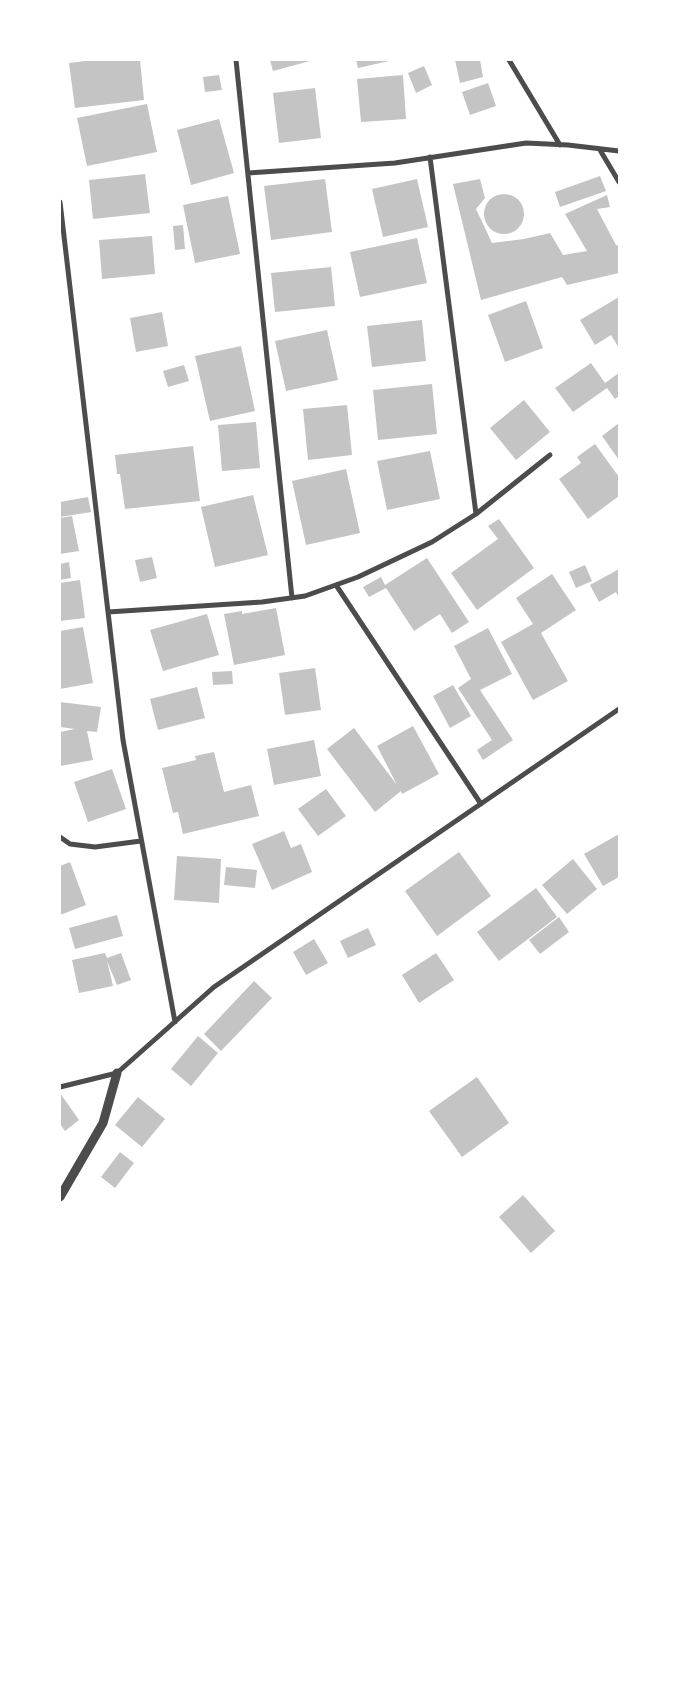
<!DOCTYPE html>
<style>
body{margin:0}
#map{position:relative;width:679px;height:1703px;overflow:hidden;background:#fff;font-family:"PT Sans",sans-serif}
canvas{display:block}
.frame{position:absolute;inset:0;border:61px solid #fff;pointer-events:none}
</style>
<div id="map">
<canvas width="679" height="1703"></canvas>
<div class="frame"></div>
</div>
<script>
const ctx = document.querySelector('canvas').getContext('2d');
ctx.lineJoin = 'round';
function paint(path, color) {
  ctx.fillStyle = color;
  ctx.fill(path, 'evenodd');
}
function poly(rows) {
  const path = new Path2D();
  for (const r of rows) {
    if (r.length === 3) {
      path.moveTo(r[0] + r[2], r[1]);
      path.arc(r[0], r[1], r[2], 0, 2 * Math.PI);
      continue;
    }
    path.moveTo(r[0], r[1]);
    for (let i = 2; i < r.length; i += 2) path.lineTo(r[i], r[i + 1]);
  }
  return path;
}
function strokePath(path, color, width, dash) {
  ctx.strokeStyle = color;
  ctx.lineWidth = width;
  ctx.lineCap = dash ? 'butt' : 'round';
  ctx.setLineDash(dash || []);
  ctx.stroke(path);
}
const building = poly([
 [93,60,140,60,144,100,75,108,69,63],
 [270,60,310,60,310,61,273,71],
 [356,60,389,60,389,61,358,68],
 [455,60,480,60,483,77,460,83],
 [424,66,432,85,416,93,408,73],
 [219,75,222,90,205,92,203,77],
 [403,75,406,119,361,122,357,79],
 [488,83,496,106,470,115,462,92],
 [315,88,321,138,279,143,273,93],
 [147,104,157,152,87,166,77,118],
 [219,119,234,173,191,185,177,130],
 [145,174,150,213,93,219,89,180],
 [600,176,606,191,560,207,555,192],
 [325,179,332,232,271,240,264,186],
 [417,179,428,227,383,237,372,189],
 [480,179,485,198,476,209,492,243,524,239,550,233,563,255,587,251,565,214,607,195,610,207,597,209,616,245,617,245,619,247,619,273,567,285,562,277,481,300,453,184],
 [504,214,20],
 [228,196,240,254,195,263,183,205],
 [183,225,185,249,175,250,173,226],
 [152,236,155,274,102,279,99,240],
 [417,238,427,283,360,297,350,252],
 [331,267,335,306,275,312,271,273],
 [619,297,619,348,611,335,595,345,580,320],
 [526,301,543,348,505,362,488,315],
 [162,312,168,346,136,352,130,318],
 [422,320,426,361,372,367,367,326],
 [327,330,338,380,286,391,275,341],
 [241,346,255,411,210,421,195,356],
 [591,363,605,383,619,373,619,396,615,399,607,388,573,412,555,388],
 [184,365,189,381,168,387,163,371],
 [432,384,437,434,378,440,373,390],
 [524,400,550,432,516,460,490,428],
 [347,405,352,455,308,460,303,409],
 [256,422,260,468,222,471,218,425],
 [619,423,619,460,602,436],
 [595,444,619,477,619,496,588,519,559,479,581,463,577,457],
 [193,446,200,501,125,509,120,474,117,474,115,455],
 [430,451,440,499,387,510,377,461],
 [346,469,360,533,306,545,292,481],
 [253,495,268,555,215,567,201,507],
 [88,497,91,512,60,517,60,502],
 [72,516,79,551,60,554,60,518],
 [499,519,534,568,477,610,451,573,498,539,488,526],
 [152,557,157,578,140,582,135,560],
 [427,558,469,622,452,633,440,614,414,631,386,588,369,597,363,587,381,577,385,585],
 [69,562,71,578,60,580,60,564],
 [585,565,592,581,576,588,569,572],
 [619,569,619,598,616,592,599,602,590,585],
 [552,574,576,610,541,633,568,681,533,700,501,642,533,624,516,598],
 [80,580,85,618,60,621,60,583],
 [276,608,285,655,234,665,224,614,242,611,242,614],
 [207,614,219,655,163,671,150,630],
 [83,627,93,683,60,689,60,631],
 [488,628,512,674,480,690,513,740,483,760,477,750,492,740,458,688,471,679,454,646],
 [315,668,321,710,285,715,279,673],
 [232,671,233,684,213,685,212,672],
 [453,685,471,716,450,728,433,696],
 [197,687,205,718,158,730,150,699],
 [60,702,101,707,97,732,87,731,93,760,60,766,60,732,75,729,60,727],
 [413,726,439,774,402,794,401,791,375,812,327,749,354,728,397,785,377,746],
 [314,740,321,776,274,785,267,749],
 [214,752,224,792,251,785,259,816,183,834,178,812,173,813,162,768,196,760,195,756],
 [112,769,126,809,88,822,74,782],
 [326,789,346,816,318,836,298,809],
 [284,831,291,848,301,844,312,872,272,890,252,844],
 [619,834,619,877,603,886,584,854],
 [459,852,491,896,437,936,405,891],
 [177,856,221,859,219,903,174,900],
 [573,859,597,889,567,914,542,885],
 [70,862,86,905,60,915,60,866],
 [226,867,257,870,255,888,224,885],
 [536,888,557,917,499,961,477,932],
 [117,915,123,936,75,949,69,928],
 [559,917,569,932,540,954,529,940],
 [368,928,376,945,348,958,340,941],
 [314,939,328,963,306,975,293,952],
 [105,953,107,958,121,953,131,980,117,985,107,961,113,986,79,993,72,960],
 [436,953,454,980,419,1003,402,975],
 [254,981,272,998,221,1051,204,1034],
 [198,1036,218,1053,191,1086,171,1069],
 [477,1077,509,1123,462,1157,429,1111],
 [60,1093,79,1120,65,1131,60,1124],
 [138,1097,165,1119,142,1147,115,1125],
 [120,1152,134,1163,115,1188,101,1177],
 [523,1195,555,1231,531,1253,499,1217]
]);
const minor = poly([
 [236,60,292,598],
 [509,60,560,145],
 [600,150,619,182],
 [430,157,476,514],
 [248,173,395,163,526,143,568,145,619,151],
 [60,202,123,740,175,1022],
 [336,585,481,804],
 [108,612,262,602,305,596,358,577,432,542,476,514,550,455],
 [60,837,70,844,95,847,141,841],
 [60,1087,117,1073,214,987,619,709]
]);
const tertiary = poly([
 [60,1197,103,1123,117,1073]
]);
paint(building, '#c4c4c4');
strokePath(minor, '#4c4c4c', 5);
strokePath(tertiary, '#4c4c4c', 9);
</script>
